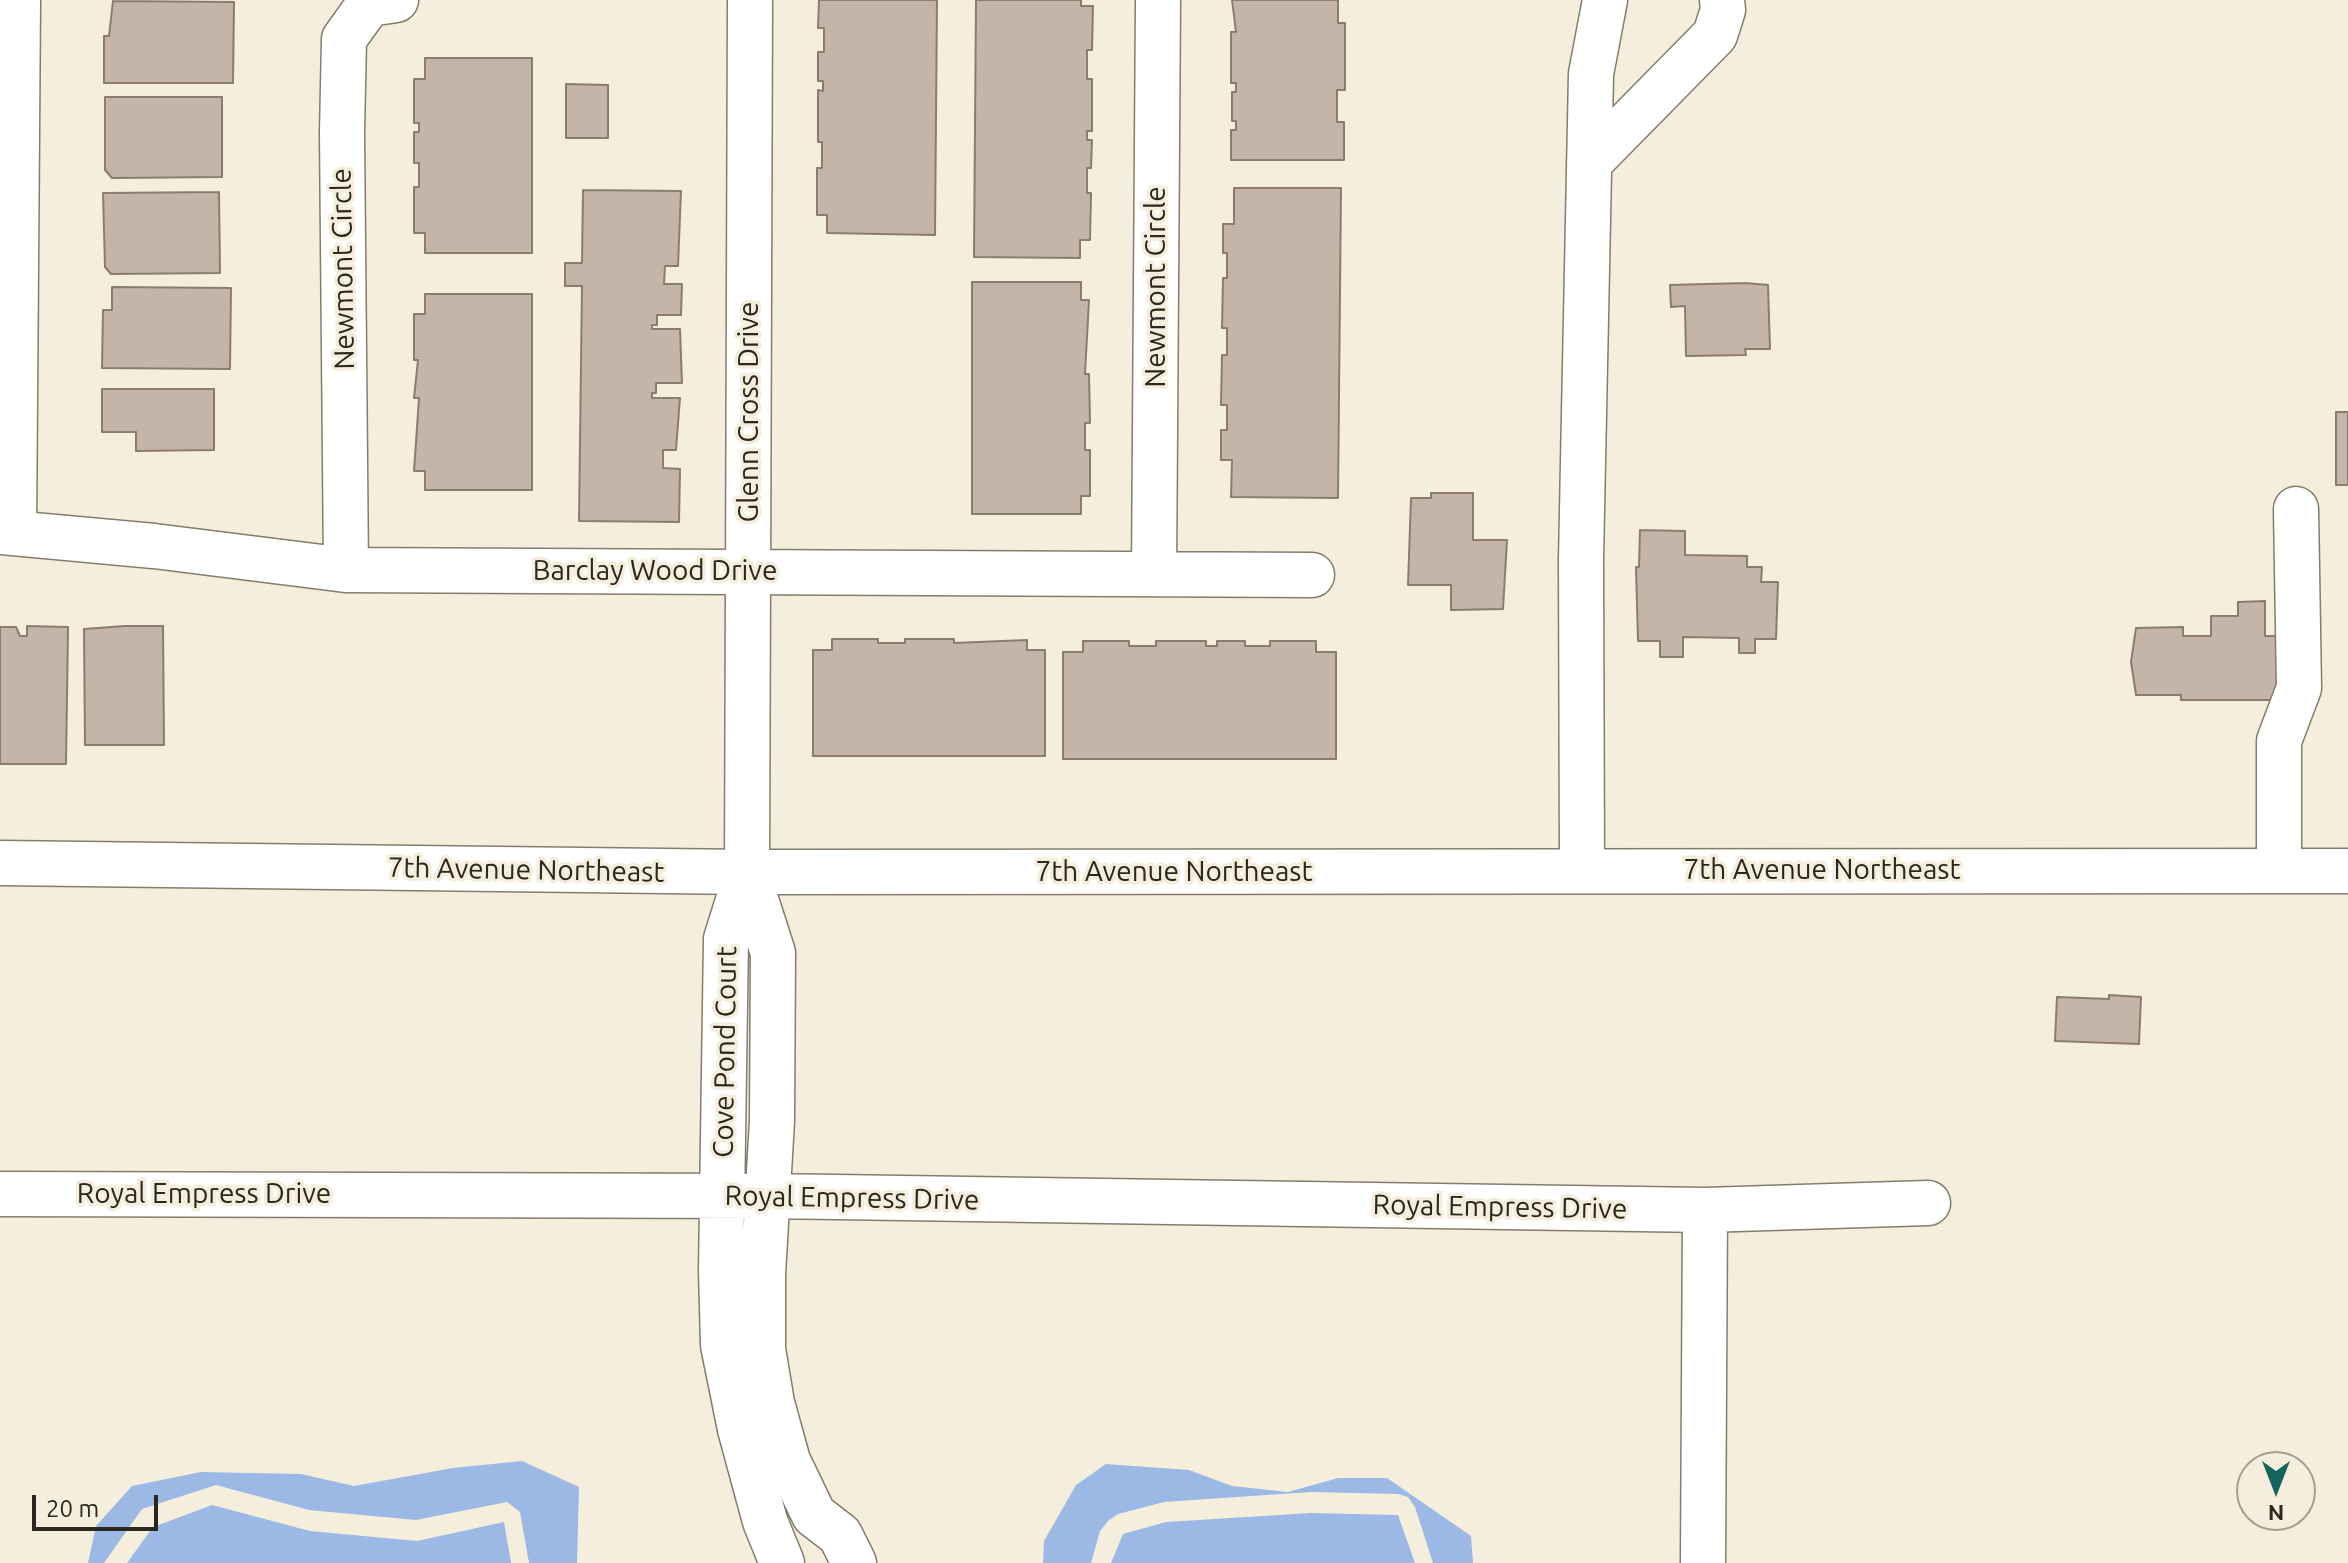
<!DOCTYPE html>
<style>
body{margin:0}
#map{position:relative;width:2348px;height:1563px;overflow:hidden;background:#f6eedc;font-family:Ubuntu,sans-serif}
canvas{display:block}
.north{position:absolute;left:2236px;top:1451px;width:80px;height:80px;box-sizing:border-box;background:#f6eedc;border:2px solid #a49e91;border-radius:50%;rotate:180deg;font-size:22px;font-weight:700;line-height:32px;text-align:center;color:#2a2720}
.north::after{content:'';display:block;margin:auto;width:28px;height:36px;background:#14635f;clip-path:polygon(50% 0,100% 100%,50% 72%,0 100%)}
.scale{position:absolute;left:32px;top:1495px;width:126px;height:36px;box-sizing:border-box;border:4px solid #2a2720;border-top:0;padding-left:10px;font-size:24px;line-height:28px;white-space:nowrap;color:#2a2720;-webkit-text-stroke:6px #f6eedc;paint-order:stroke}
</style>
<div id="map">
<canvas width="2348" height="1563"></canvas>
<div class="north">N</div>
<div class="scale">20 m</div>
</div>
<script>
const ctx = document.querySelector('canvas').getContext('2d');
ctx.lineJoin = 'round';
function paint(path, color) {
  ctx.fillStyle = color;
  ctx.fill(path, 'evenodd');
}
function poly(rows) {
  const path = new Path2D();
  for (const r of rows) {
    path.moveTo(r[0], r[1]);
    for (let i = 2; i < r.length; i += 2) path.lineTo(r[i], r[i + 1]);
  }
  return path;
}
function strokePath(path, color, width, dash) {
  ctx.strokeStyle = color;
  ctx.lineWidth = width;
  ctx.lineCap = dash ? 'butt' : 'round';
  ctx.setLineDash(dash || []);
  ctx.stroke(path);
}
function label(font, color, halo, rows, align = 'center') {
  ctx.font = font + ' Ubuntu,sans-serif';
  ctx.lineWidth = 7;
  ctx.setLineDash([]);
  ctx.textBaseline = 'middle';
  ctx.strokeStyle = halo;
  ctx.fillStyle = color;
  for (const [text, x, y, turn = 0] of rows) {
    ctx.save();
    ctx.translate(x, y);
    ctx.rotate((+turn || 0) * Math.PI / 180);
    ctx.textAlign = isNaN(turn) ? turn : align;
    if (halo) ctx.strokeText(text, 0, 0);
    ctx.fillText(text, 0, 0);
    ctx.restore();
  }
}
const water = poly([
 [522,1461,579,1487,577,1563,529,1563,520,1512,507,1502,416,1520,309,1510,216,1485,142,1509,104,1563,88,1563,96,1526,132,1486,201,1472,301,1474,354,1486,453,1468],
 [1106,1464,1189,1470,1232,1486,1288,1492,1338,1478,1387,1478,1471,1536,1473,1563,1433,1563,1415,1507,1408,1497,1398,1494,1311,1492,1164,1502,1118,1514,1109,1520,1100,1531,1091,1563,1043,1563,1044,1541,1076,1485],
 [212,1505,310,1531,417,1541,504,1522,511,1563,127,1563,153,1527],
 [1311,1513,1398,1515,1415,1563,1111,1563,1123,1534,1166,1522]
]);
const building = poly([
 [819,0,937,0,935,235,827,233,827,215,817,215,817,168,822,168,822,142,818,142,818,90,823,91,823,81,818,81,818,52,824,52,824,28,818,28,819,0],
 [976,0,1081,0,1081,6,1093,6,1092,50,1087,50,1087,79,1092,79,1092,131,1087,131,1087,140,1092,140,1091,168,1087,168,1087,193,1091,193,1090,240,1080,240,1080,258,974,257,976,0],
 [1232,0,1338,0,1338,23,1345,23,1345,90,1337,90,1337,122,1344,122,1344,160,1231,160,1231,130,1236,130,1236,121,1232,121,1232,92,1236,92,1236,83,1231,83,1231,32,1236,32,1232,0],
 [113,1,234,2,233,83,104,83,104,36,109,36,113,1],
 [425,58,532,58,532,253,425,253,425,233,414,233,414,187,419,187,419,163,414,163,414,132,419,132,419,123,414,123,414,79,425,79,425,58],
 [566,84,608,85,608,138,566,138,566,84],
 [105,97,222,97,222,177,112,178,105,170,105,97],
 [1234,188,1341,188,1338,498,1231,497,1232,460,1221,460,1221,430,1227,430,1227,405,1221,405,1222,355,1227,355,1227,328,1222,328,1223,278,1227,278,1227,253,1223,253,1223,224,1234,224,1234,188],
 [583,190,681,191,678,266,665,266,664,284,682,284,681,315,657,315,657,325,652,325,652,329,680,329,682,383,656,383,656,393,652,393,652,398,680,398,676,450,663,450,663,468,680,469,679,522,579,521,582,286,565,286,565,263,582,263,583,190],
 [219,192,220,273,111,274,105,267,103,193,219,192],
 [972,282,1081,282,1081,300,1089,300,1085,374,1089,374,1090,423,1085,423,1085,450,1090,450,1090,496,1081,496,1081,514,972,514,972,282],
 [1745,283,1768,285,1770,349,1745,349,1746,355,1686,356,1685,306,1671,307,1670,285,1745,283],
 [112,287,231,288,230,369,102,368,103,310,112,310,112,287],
 [425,294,532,294,532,490,425,490,425,471,414,471,419,398,414,398,418,360,414,360,414,314,425,314,425,294],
 [102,389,214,389,214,450,136,451,136,432,102,432,102,389],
 [2336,412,2348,412,2348,485,2336,485,2336,412],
 [1431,493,1473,493,1473,540,1507,540,1503,609,1451,610,1451,585,1408,585,1411,498,1431,498,1431,493],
 [1640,530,1685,531,1685,555,1747,556,1747,567,1762,567,1761,582,1778,582,1776,639,1755,639,1755,653,1739,653,1739,638,1683,637,1683,657,1660,657,1660,641,1638,641,1636,567,1639,567,1640,530],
 [2265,601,2265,636,2290,636,2290,700,2181,700,2181,695,2136,695,2131,662,2136,628,2183,627,2183,636,2211,636,2211,616,2238,616,2238,602,2265,601],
 [27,626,68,627,66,764,0,764,0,627,16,627,20,636,27,636,27,626],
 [125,626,163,626,164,745,85,745,84,629,125,626],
 [832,639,878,639,878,643,905,643,905,639,954,639,954,643,1027,640,1027,650,1045,650,1045,756,813,756,813,650,832,650,832,639],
 [1083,641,1129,641,1129,646,1156,646,1156,641,1206,641,1206,646,1217,646,1217,641,1245,641,1245,646,1270,646,1270,641,1316,641,1316,652,1336,652,1336,759,1063,759,1063,652,1083,652,1083,641],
 [2109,995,2141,997,2139,1044,2055,1041,2057,997,2109,999,2109,995]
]);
const minor = poly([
 [750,0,747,872,726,939,721,1270,723,1345,740,1429,765,1521,782,1563],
 [1589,163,1715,35,1723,10,1722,0],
 [0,532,154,546,346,570,1312,575],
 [14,532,18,0],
 [346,570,342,133,344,39,369,4,396,0],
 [1154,573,1158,0],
 [0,863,747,872,2348,871],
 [1582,871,1581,559,1591,74,1605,0],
 [2279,871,2279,741,2299,688,2296,509],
 [747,872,773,953,772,1121,763,1274,763,1349,772,1403,788,1461,814,1515,840,1535,854,1563],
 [0,1194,769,1196,1705,1210,1928,1203],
 [1703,1563,1705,1210]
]);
const streetNames = [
 ["Newmont Circle",343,269,-91],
 ["Newmont Circle",1156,287,-90],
 ["Glenn Cross Drive",749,412,-90],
 ["Barclay Wood Drive",655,571],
 ["7th Avenue Northeast",526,870,1],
 ["7th Avenue Northeast",1822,870],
 ["7th Avenue Northeast",1174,872],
 ["Cove Pond Court",725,1052,-89],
 ["Royal Empress Drive",204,1194],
 ["Royal Empress Drive",852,1198,1],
 ["Royal Empress Drive",1500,1207,1]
];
paint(water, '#9cb8e5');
paint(building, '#c5b5a9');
strokePath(building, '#8b7c70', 2);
strokePath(minor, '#847d6d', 47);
strokePath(minor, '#fff', 44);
label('28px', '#2a2720', '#f6eedc', streetNames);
</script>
